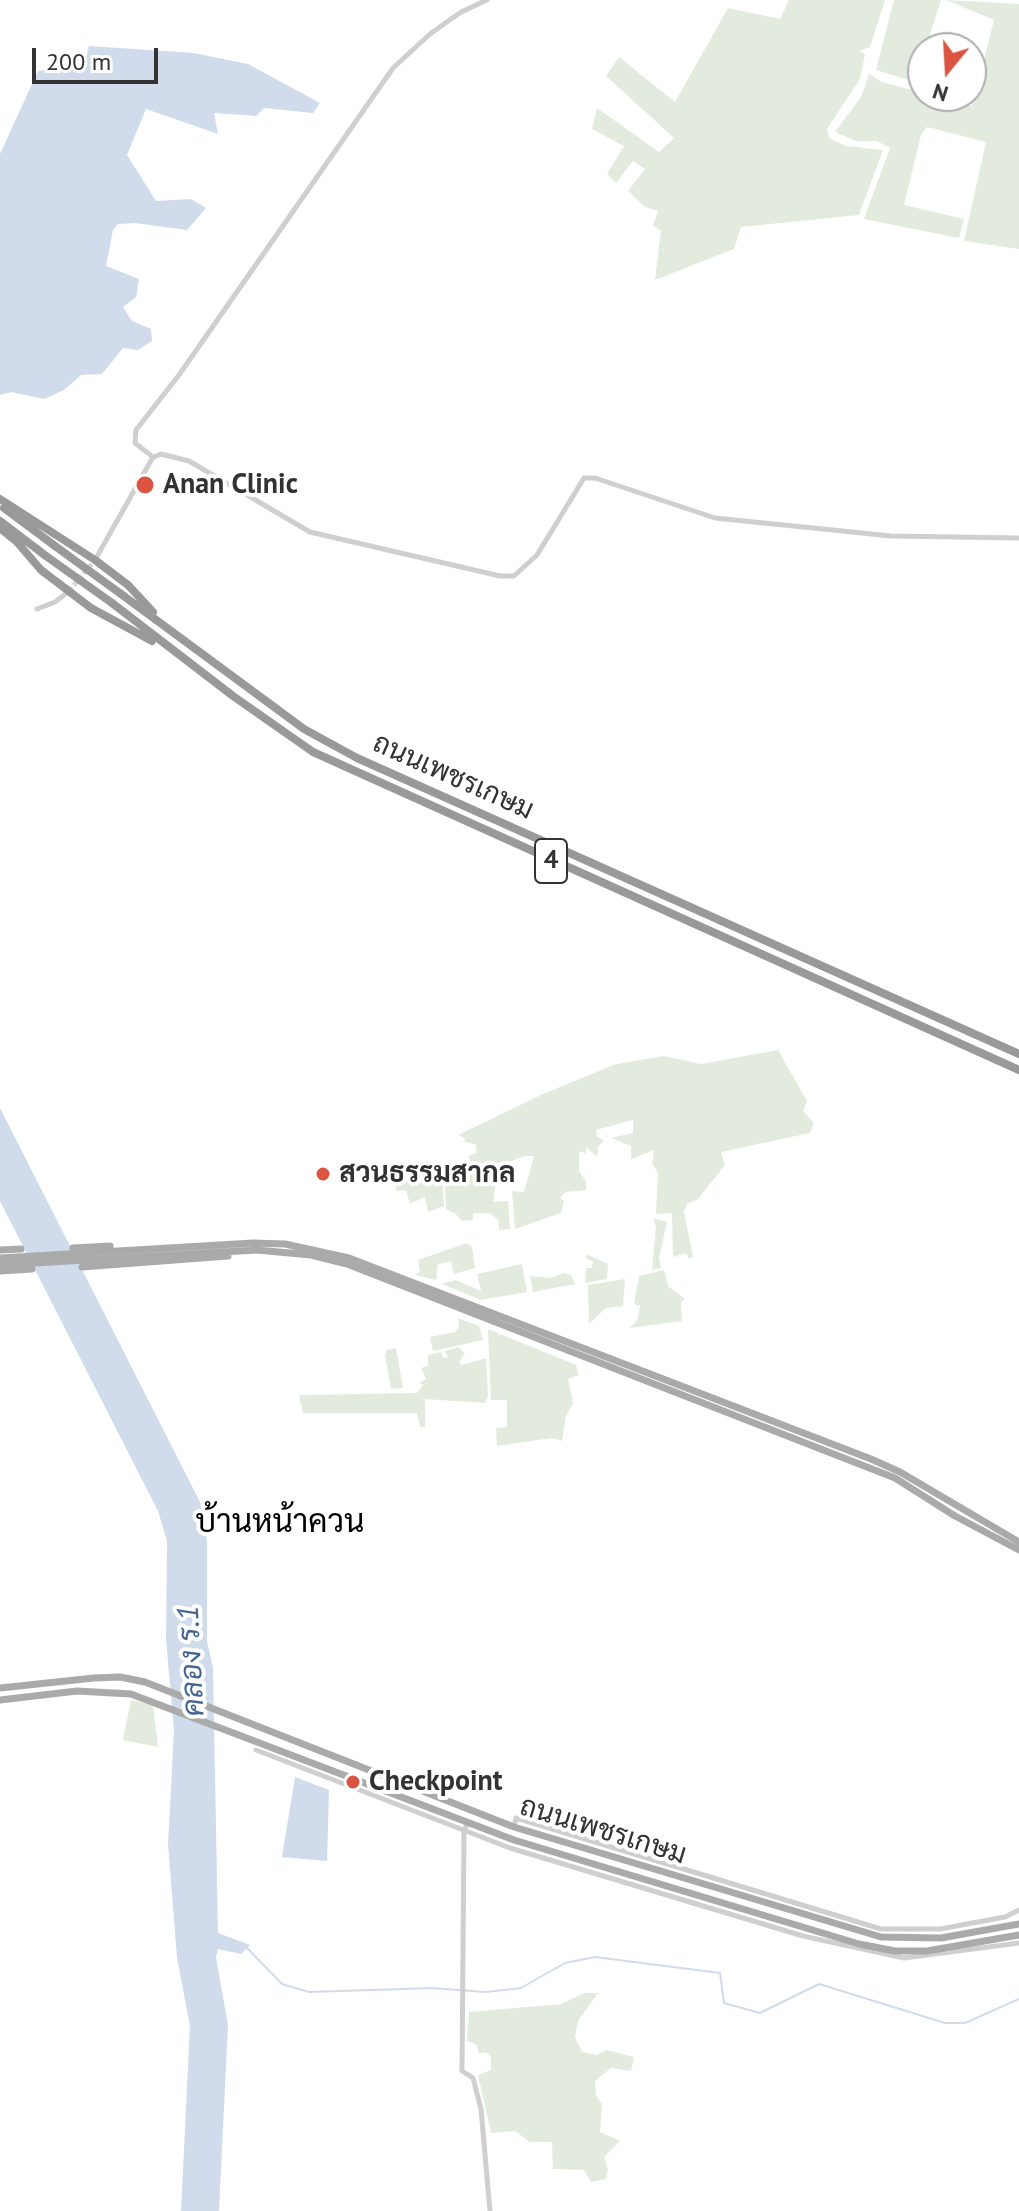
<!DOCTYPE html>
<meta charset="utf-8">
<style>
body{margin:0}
#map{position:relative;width:1019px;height:2211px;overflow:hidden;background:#fff;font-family:"PT Sans",sans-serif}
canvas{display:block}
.north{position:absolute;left:907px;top:32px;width:80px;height:80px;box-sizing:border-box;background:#fff;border:2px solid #adadad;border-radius:50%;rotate:198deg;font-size:22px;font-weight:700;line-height:32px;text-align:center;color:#323232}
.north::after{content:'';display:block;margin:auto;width:28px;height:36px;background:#db5442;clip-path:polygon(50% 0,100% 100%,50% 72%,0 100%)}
.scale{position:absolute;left:32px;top:48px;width:126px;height:36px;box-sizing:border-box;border:4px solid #323232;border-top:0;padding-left:10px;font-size:24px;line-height:28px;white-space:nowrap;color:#323232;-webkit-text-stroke:6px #fff;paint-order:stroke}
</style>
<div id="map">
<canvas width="1019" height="2211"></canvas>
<div class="north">N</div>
<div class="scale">200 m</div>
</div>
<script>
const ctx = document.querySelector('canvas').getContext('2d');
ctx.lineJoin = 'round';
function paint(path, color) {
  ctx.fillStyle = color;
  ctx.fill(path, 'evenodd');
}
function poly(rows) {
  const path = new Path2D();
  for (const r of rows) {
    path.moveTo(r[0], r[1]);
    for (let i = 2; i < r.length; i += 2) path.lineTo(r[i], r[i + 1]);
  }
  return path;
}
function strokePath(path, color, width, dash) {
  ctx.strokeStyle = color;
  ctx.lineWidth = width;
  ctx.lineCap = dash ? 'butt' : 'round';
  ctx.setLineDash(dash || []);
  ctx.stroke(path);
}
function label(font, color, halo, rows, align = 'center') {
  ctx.font = font + ' "PT Sans",Sarabun,sans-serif';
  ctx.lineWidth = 8;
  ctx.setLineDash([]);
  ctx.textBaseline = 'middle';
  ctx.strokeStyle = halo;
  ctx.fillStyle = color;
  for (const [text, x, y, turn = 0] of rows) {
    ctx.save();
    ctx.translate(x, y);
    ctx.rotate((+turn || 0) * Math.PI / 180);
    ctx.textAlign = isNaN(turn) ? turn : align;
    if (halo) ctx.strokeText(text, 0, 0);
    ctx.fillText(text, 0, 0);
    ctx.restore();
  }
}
const green = poly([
 [789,0,885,0,870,47,859,51,865,54,860,79,827,129,829,138,846,146,883,150,859,215,741,227,734,249,655,280,661,231,653,225,658,211,645,207,628,191,645,169,633,161,616,183,607,174,624,146,592,129,597,108,659,152,674,138,606,76,619,57,675,102,728,8,780,19],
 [894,0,941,0,915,82,876,70],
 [946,0,1019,4,1019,249,964,241,986,142,927,127,921,135,904,205,964,219,959,238,864,219,890,148,877,141,856,141,835,132,861,97,869,74,882,82,923,93,930,102,954,101,972,106,994,20],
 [778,1050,807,1101,803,1111,814,1123,810,1133,721,1152,725,1165,698,1199,687,1204,684,1212,693,1257,689,1259,686,1253,673,1257,672,1213,656,1214,658,1173,652,1163,654,1150,631,1159,631,1146,611,1138,633,1133,633,1120,596,1130,597,1137,604,1140,598,1147,597,1157,586,1147,586,1154,579,1151,579,1171,586,1181,586,1190,565,1192,560,1198,564,1201,561,1213,515,1229,512,1191,524,1192,534,1156,524,1156,498,1167,493,1202,508,1201,510,1229,499,1230,499,1221,490,1213,473,1213,473,1220,461,1221,456,1214,446,1209,444,1170,448,1169,452,1175,472,1170,469,1156,476,1153,476,1145,463,1141,466,1139,458,1135,543,1094,616,1064,664,1056,701,1064],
 [435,1171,443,1184,444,1206,428,1212,425,1197,410,1204,406,1190,396,1191,395,1182,414,1179,427,1186,433,1182,428,1175],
 [653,1218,667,1222,659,1258,661,1268,652,1270,656,1227],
 [467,1243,472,1247,475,1268,454,1274,451,1261,438,1264,436,1280,415,1275,420,1272,418,1260],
 [586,1254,608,1264,607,1279,585,1283,586,1268,592,1268,593,1261,586,1259],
 [522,1264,527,1292,481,1300,442,1284,456,1280,481,1291,477,1274],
 [664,1270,668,1286,685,1299,681,1302,682,1321,629,1328,637,1321,640,1306,634,1304,639,1276],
 [564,1273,571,1275,575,1284,533,1292,530,1276,551,1278],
 [625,1279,623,1306,606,1308,589,1324,588,1285],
 [458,1318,479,1326,483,1340,433,1351,430,1337,455,1332,459,1328],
 [488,1329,576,1365,579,1375,568,1379,573,1403,566,1416,562,1441,552,1438,497,1446,496,1428,507,1427,507,1400,491,1400],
 [458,1347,465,1353,459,1362,462,1365,486,1358,488,1396,485,1403,425,1399,425,1427,420,1427,417,1413,303,1413,299,1395,417,1393,423,1385,419,1383,426,1379,421,1368,428,1366,428,1355,441,1352,443,1358,448,1357,445,1351],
 [396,1348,403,1388,391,1389,385,1356,387,1350],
 [131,1700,153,1705,158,1747,123,1740],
 [584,1993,598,1993,578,2021,575,2037,582,2052,597,2055,606,2050,634,2057,631,2071,611,2068,595,2081,596,2096,602,2104,600,2132,620,2141,604,2157,608,2169,606,2179,591,2182,584,2170,553,2169,552,2142,530,2142,515,2131,491,2133,478,2075,491,2070,491,2057,486,2052,479,2054,476,2044,467,2041,469,2012,561,2004]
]);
const water = poly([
 [89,46,194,53,248,64,320,103,313,113,264,108,256,116,214,113,218,134,146,109,127,155,156,201,191,199,206,208,187,230,135,223,118,224,113,230,106,266,139,279,136,297,123,307,132,321,151,329,152,341,138,350,123,348,102,374,81,375,64,390,44,399,11,392,0,395,0,154,38,71,85,62],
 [0,1108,200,1502,207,1540,207,1641,213,1668,218,1933,250,1945,241,1954,218,1949,216,1957,228,2025,219,2211,181,2211,190,2026,177,1958,168,1844,174,1731,166,1639,167,1541,158,1511,0,1201],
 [295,1777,329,1790,327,1861,282,1857]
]);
const stream = poly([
 [247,1948,282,1984,309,1992,432,1988,486,1992,521,1988,565,1963,595,1957,720,1973,724,2003,760,2013,819,1984,945,2023,965,2023,1019,1999]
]);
const minorTunnel = poly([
 [69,591,95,560]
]);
const minor = poly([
 [154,457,161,454,189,461,310,532,500,576,514,576,537,555,584,478,595,478,715,518,891,536,1019,538],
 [95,560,153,457,135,443,136,430,179,375,393,68,430,34,461,12,487,0],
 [37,609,55,602,68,592],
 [256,1750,510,1848,803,1936,904,1958,1019,1943],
 [468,1822,464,1831,462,2071,473,2078,481,2109,490,2211],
 [514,1827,516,1818,881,1929,940,1929,1005,1917,1019,1910]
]);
const major = poly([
 [73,1248,110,1246],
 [0,1250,21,1249],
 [0,1258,253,1243,285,1244,349,1258,871,1459,900,1472,1019,1542],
 [0,1265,257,1250,311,1255,347,1264,895,1478,955,1516,1019,1550],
 [82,1267,228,1256],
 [0,1271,32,1269],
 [0,1688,94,1678,120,1677,145,1682,514,1827,881,1937,941,1938,1019,1924],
 [0,1700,77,1691,131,1694,514,1840,859,1944,895,1951,927,1951,1019,1935]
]);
const highway = poly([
 [0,499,95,560,128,585,153,612],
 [4,508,55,546],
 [0,521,46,556],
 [0,528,17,542,41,570,91,608,152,641],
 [121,594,304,729,357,758,1019,1054],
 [112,603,233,696,313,752,1019,1070]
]);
const highwayBridge = poly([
 [55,546,121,594],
 [46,556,112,603]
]);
const markers = [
 [145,485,10,"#db5442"],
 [323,1174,8,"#db5442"],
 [353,1782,8,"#db5442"]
];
const shields = [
 [551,861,32]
];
const shieldNames = [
 ["4",551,861]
];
const poiNames = [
 ["Anan Clinic",163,485],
 ["สวนธรรมสากล",339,1174],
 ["Checkpoint",369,1782]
];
const streetNames = [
 ["ถนนเพชรเกษม",453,777,24],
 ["ถนนเพชรเกษม",603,1831,17]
];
const waterNames = [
 ["คลอง ร.1",192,1661,-93]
];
const quarterNames = [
 ["บ้านหน้าควน",280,1523]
];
paint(green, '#e3ebdf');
paint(water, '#d0dcec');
strokePath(stream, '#d0dcec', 2);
strokePath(minorTunnel, '#d6d6d6', 5, [5, 2.5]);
strokePath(minor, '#cfcfcf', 5);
strokePath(major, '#aaa', 7);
strokePath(highway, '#999', 8);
strokePath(highwayBridge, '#999', 8);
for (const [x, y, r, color] of markers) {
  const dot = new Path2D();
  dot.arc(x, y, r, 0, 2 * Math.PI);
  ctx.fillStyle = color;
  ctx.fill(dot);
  strokePath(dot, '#fff', 3);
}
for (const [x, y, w] of shields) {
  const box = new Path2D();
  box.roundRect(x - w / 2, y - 22, w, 44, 6);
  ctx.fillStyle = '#fff';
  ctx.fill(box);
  strokePath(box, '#323232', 2);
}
label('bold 26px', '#323232', null, shieldNames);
label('bold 28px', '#323232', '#fff', poiNames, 'left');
label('28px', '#323232', '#fff', streetNames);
label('italic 30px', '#446591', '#fff', waterNames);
label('32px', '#000', '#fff', quarterNames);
</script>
